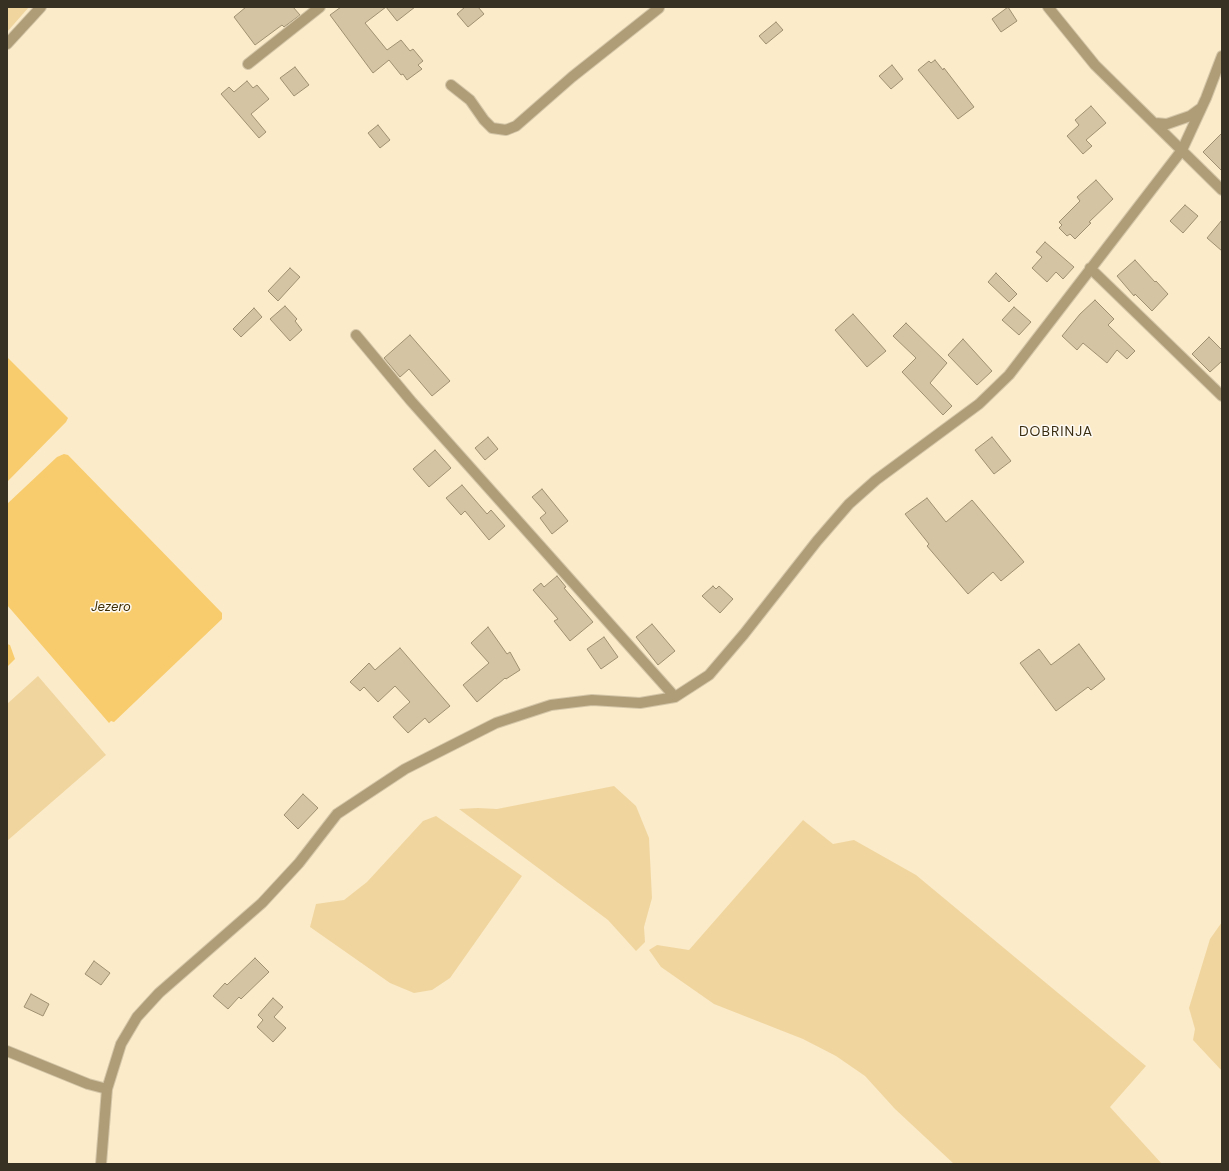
<!DOCTYPE html>
<style>
body{margin:0}
#map{position:relative;width:1229px;height:1171px;overflow:hidden;background:#fbebc9;font-family:"DM Sans",sans-serif}
canvas{display:block}
.frame{position:absolute;inset:0;border:8px solid #373124;pointer-events:none}
</style>
<div id="map">
<canvas width="1229" height="1171"></canvas>
<div class="frame"></div>
</div>
<script>
const ctx = document.querySelector('canvas').getContext('2d');
ctx.lineJoin = 'round';
function paint(path, color) {
  ctx.fillStyle = color;
  ctx.fill(path, 'evenodd');
}
function poly(rows) {
  const path = new Path2D();
  for (const r of rows) {
    path.moveTo(r[0], r[1]);
    for (let i = 2; i < r.length; i += 2) path.lineTo(r[i], r[i + 1]);
  }
  return path;
}
function strokePath(path, color, width, dash) {
  ctx.strokeStyle = color;
  ctx.lineWidth = width;
  ctx.lineCap = dash ? 'butt' : 'round';
  ctx.setLineDash(dash || []);
  ctx.stroke(path);
}
function label(font, color, halo, rows, align = 'center') {
  ctx.font = font + ' "DM Sans",sans-serif';
  ctx.lineWidth = 3;
  ctx.setLineDash([]);
  ctx.textBaseline = 'middle';
  ctx.strokeStyle = halo;
  ctx.fillStyle = color;
  for (const [text, x, y, turn = 0] of rows) {
    ctx.save();
    ctx.translate(x, y);
    ctx.rotate((+turn || 0) * Math.PI / 180);
    ctx.textAlign = isNaN(turn) ? turn : align;
    if (halo) ctx.strokeText(text, 0, 0);
    ctx.fillText(text, 0, 0);
    ctx.restore();
  }
}
const green = poly([
 [7,7,29,7,7,32],
 [38,676,106,755,7,841,7,704],
 [614,786,636,806,649,838,652,898,644,927,645,942,636,951,608,920,459,809,478,808,497,809],
 [436,816,522,876,450,978,432,990,414,993,390,983,310,927,316,904,344,900,367,882,423,821],
 [803,820,833,844,854,840,916,875,1146,1066,1110,1107,1162,1164,954,1164,895,1109,865,1076,836,1056,803,1039,714,1004,661,967,649,950,657,945,689,950],
 [1222,922,1222,1071,1193,1040,1195,1029,1189,1008,1210,939]
]);
const water = poly([
 [7,357,68,418,66,422,7,482],
 [64,454,68,455,222,613,222,619,114,722,111,721,109,723,7,605,7,504,57,457],
 [7,644,10,645,15,659,7,667]
]);
const building = poly([
 [246,7,293,7,300,15,284,27,282,25,255,45,234,17,246,7],
 [341,7,386,7,365,23,387,50,401,40,410,51,413,49,423,61,418,65,422,69,407,80,403,74,401,75,389,60,373,73,330,15,341,7],
 [386,7,415,7,397,21,386,7],
 [465,7,478,7,484,14,468,27,457,14,465,7],
 [1008,7,1017,21,1001,32,992,19,1008,7],
 [776,22,783,30,766,44,759,36,776,22],
 [935,60,943,70,944,68,974,107,958,119,918,70,929,61,931,63,935,60],
 [892,65,903,79,891,89,879,76,892,65],
 [295,67,309,85,294,96,280,78,295,67],
 [247,81,253,88,257,85,269,99,251,114,266,132,259,138,221,94,229,87,234,92,247,81],
 [1091,106,1106,123,1086,140,1092,146,1083,154,1067,136,1079,125,1075,120,1091,106],
 [378,125,390,140,380,148,368,133,378,125],
 [1222,133,1222,171,1203,152,1222,133],
 [1096,180,1113,199,1089,222,1091,223,1075,239,1070,234,1067,236,1059,228,1062,225,1059,222,1080,201,1077,197,1096,180],
 [1185,205,1198,216,1183,233,1170,221,1185,205],
 [1222,220,1222,251,1207,238,1222,220],
 [1045,242,1074,267,1063,279,1056,272,1047,282,1032,268,1042,257,1036,252,1045,242],
 [1135,260,1155,282,1156,281,1168,294,1152,311,1135,294,1134,296,1117,276,1135,260],
 [290,268,300,277,278,301,268,291,290,268],
 [996,273,1017,294,1009,302,988,282,996,273],
 [1095,300,1114,319,1108,325,1135,351,1127,359,1117,350,1107,363,1083,343,1077,350,1062,336,1080,314,1095,300],
 [285,306,297,319,295,321,302,330,290,341,270,319,285,306],
 [1014,307,1031,322,1019,335,1002,320,1014,307],
 [254,308,262,317,241,337,233,329,254,308],
 [853,314,886,351,867,367,835,330,853,314],
 [906,323,947,363,930,383,952,406,943,415,902,372,916,358,893,336,906,323],
 [410,335,450,381,432,396,409,369,400,377,384,358,410,335],
 [1209,337,1222,350,1222,361,1210,372,1192,354,1209,337],
 [963,339,992,371,977,385,948,355,963,339],
 [488,437,498,449,485,460,475,448,488,437],
 [992,437,1011,461,994,474,975,450,992,437],
 [435,450,451,468,429,487,413,469,435,450],
 [462,485,487,514,491,510,505,526,489,540,465,511,461,515,446,498,462,485],
 [542,489,568,521,552,534,540,518,546,513,532,497,542,489],
 [927,498,946,522,972,500,1024,562,1001,581,993,572,968,594,927,546,929,544,905,514,927,498],
 [557,576,566,587,564,588,593,622,570,641,554,621,558,619,533,590,541,583,544,587,557,576],
 [713,586,716,589,719,586,733,599,720,613,702,596,713,586],
 [652,624,675,651,658,665,636,637,652,624],
 [488,627,507,654,510,652,520,670,506,679,505,678,477,702,463,685,489,663,471,643,488,627],
 [604,637,618,657,601,669,587,649,604,637],
 [1079,644,1105,679,1091,690,1088,687,1056,711,1020,663,1039,649,1051,665,1079,644],
 [400,648,450,706,429,723,425,718,408,733,393,717,410,702,395,686,378,702,364,687,360,691,350,682,369,663,375,670,400,648],
 [303,794,318,808,298,829,284,815,303,794],
 [255,958,269,972,241,999,239,997,228,1009,213,996,225,983,227,985,255,958],
 [94,961,110,973,101,985,85,974,94,961],
 [31,994,49,1004,43,1016,24,1007,31,994],
 [273,998,283,1007,274,1017,286,1028,273,1042,257,1027,263,1020,258,1015,273,998]
]);
const minor = poly([
 [1048,7,1095,65,1222,190],
 [7,44,41,7],
 [248,64,320,7],
 [451,85,470,100,484,120,492,128,506,130,516,126,572,77,659,8],
 [1155,123,1167,124,1190,116,1201,108],
 [1090,268,1222,396],
 [356,335,411,401,675,697],
 [7,1051,88,1084,107,1089],
 [101,1164,107,1089,121,1044,137,1017,159,993,262,903,299,863,337,814,405,769,496,723,551,705,592,700,640,703,675,697,709,675,744,634,817,541,849,504,876,480,979,404,1009,375,1182,150,1206,98,1222,56]
]);
const waterNames = [
 ["Jezero",111,608]
];
const quarterNames = [
 ["DOBRINJA",1056,432]
];
paint(green, '#f0d59f');
paint(water, '#f8cc6d');
paint(building, '#d4c4a3');
strokePath(building, '#9f9071', 1);
strokePath(minor, '#d4c6a8', 12);
strokePath(minor, '#af9d78', 10);
label('italic 13px', '#3d2c01', '#fdf9f3', waterNames);
ctx.letterSpacing = '1px';
label('14px', '#3a2d10', '#fdf9f3', quarterNames);
ctx.letterSpacing = '0px';
</script>
